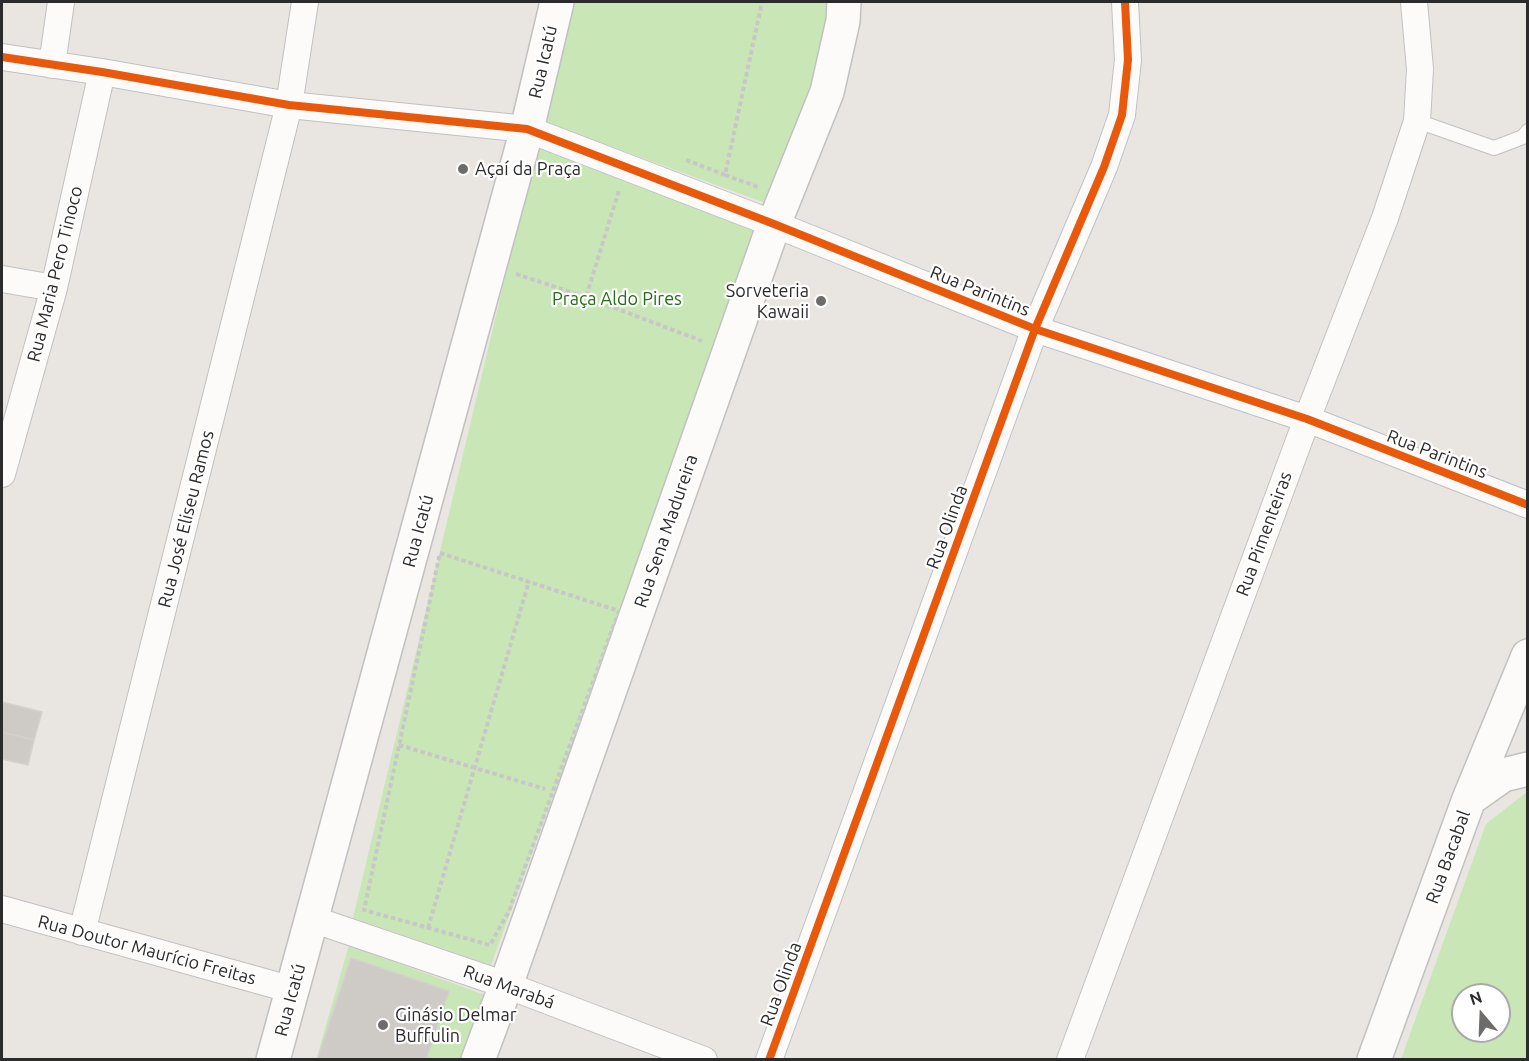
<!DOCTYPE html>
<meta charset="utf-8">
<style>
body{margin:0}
#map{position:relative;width:1529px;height:1061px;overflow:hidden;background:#e9e5e0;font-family:Ubuntu,sans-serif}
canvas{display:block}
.frame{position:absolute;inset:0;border:3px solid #2b2b2b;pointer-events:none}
.north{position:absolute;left:1451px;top:983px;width:60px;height:60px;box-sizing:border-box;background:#fff;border:2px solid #aaa;border-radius:50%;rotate:341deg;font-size:16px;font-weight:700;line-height:24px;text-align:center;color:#2b2b2b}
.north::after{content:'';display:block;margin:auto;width:21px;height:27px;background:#6e6c6a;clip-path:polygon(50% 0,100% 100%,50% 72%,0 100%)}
</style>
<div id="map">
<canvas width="1529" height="1061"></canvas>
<div class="frame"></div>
<div class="north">N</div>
</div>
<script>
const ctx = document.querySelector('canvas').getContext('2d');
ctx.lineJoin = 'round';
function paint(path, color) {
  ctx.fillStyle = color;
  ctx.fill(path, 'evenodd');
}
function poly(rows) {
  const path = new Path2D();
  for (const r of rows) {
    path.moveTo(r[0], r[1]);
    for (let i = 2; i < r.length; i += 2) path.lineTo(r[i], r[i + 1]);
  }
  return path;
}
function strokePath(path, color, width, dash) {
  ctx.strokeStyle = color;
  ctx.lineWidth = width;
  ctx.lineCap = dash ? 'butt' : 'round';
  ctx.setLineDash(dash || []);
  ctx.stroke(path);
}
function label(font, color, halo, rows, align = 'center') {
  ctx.font = font + ' Ubuntu,sans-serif';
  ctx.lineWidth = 4.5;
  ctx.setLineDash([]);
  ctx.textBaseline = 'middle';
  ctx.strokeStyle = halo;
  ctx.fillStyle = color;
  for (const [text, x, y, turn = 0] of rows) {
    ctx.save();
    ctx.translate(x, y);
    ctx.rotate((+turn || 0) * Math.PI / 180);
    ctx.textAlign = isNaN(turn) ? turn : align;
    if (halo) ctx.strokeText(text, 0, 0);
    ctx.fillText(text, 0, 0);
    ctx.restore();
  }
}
const green = poly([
 [573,2,832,2,834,23,771,205,544,122],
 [536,147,762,230,491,965,353,918],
 [1527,792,1527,1059,1401,1059,1486,824],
 [1463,995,1499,995,1499,1031,1463,1031],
 [349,945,490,997,467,1059,316,1060]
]);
const building = poly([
 [2,702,42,712,34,740,2,732,2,702],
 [2,732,34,740,28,765,2,759,2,732],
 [351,958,449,991,426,1060,317,1060,351,958]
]);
const path = poly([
 [686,160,725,175,762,2],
 [725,175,758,187],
 [516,274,586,297,619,190],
 [586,297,702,341],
 [440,553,619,611,509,911,490,945,364,910,440,553],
 [399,745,545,789],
 [428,928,529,581]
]);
const lane = poly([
 [1417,121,1494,148,1523,137,1528,131]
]);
const street = poly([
 [2,57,102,72,289,105,527,129,774,224,1035,329,1307,419,1528,505],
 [52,65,61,2],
 [2,279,54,288],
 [2,474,54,288,102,72],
 [2,909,293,990],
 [312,919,506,985,704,1060],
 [82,932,289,105,305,2],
 [769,1060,1035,329,1104,167,1122,115,1128,60,1125,2],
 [1070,1060,1307,419,1385,218,1417,121,1420,69,1414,2]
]);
const secondary = poly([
 [1469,799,1503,775,1528,769],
 [273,1060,527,129,557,2],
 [478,1060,506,985,774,224,827,92,843,21,844,2],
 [1374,1060,1469,799,1528,656]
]);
const cycleway = poly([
 [2,57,102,72,289,105,527,129,774,224,1035,329,1307,419,1528,505],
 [769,1060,1035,329,1104,167,1122,115,1128,60,1125,2]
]);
const markers = [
 [463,169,6,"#6e6c6a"],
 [821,301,6,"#6e6c6a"],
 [383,1025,6,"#6e6c6a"]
];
const streetNames = [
 ["Rua Icatú",543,62,-77],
 ["Rua Maria Pero Tinoco",55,274,-76],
 ["Rua Parintins",980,291,22],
 ["Rua Parintins",1437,454,21],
 ["Rua José Eliseu Ramos",186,519,-76],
 ["Rua Olinda",947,527,-70],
 ["Rua Icatú",418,531,-75],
 ["Rua Sena Madureira",666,531,-71],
 ["Rua Pimenteiras",1264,534,-70],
 ["Rua Bacabal",1448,857,-70],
 ["Rua Doutor Maurício Freitas",147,950,15],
 ["Rua Olinda",781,984,-70],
 ["Rua Marabá",509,987,20],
 ["Rua Icatú",290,1000,-75]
];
const poiNames = [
 ["Açaí da Praça",475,169],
 ["Sorveteria",809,291,"right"],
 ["Kawaii",809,312,"right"],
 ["Ginásio Delmar",395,1015],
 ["Buffulin",395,1036]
];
const parkNames = [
 ["Praça Aldo Pires",617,299]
];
paint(green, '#c9e6b7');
paint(building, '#cecbc7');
strokePath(building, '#d4d1cc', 1.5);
strokePath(lane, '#c2c1c2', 16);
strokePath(street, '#c2c1c2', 28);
strokePath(secondary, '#c2c1c2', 36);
strokePath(path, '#c8c7c7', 4, [4.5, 3]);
strokePath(lane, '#fcfbfa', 14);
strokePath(street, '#fcfbfa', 26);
strokePath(secondary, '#fcfbfa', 33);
strokePath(cycleway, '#e8590c', 8);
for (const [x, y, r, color] of markers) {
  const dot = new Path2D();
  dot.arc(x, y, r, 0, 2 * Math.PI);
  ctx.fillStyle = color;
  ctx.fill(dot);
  strokePath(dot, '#fff', 2);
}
label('18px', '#2b2b2b', '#fff', streetNames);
label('18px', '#2b2b2b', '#fff', poiNames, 'left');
label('18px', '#266c16', '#fff', parkNames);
</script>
